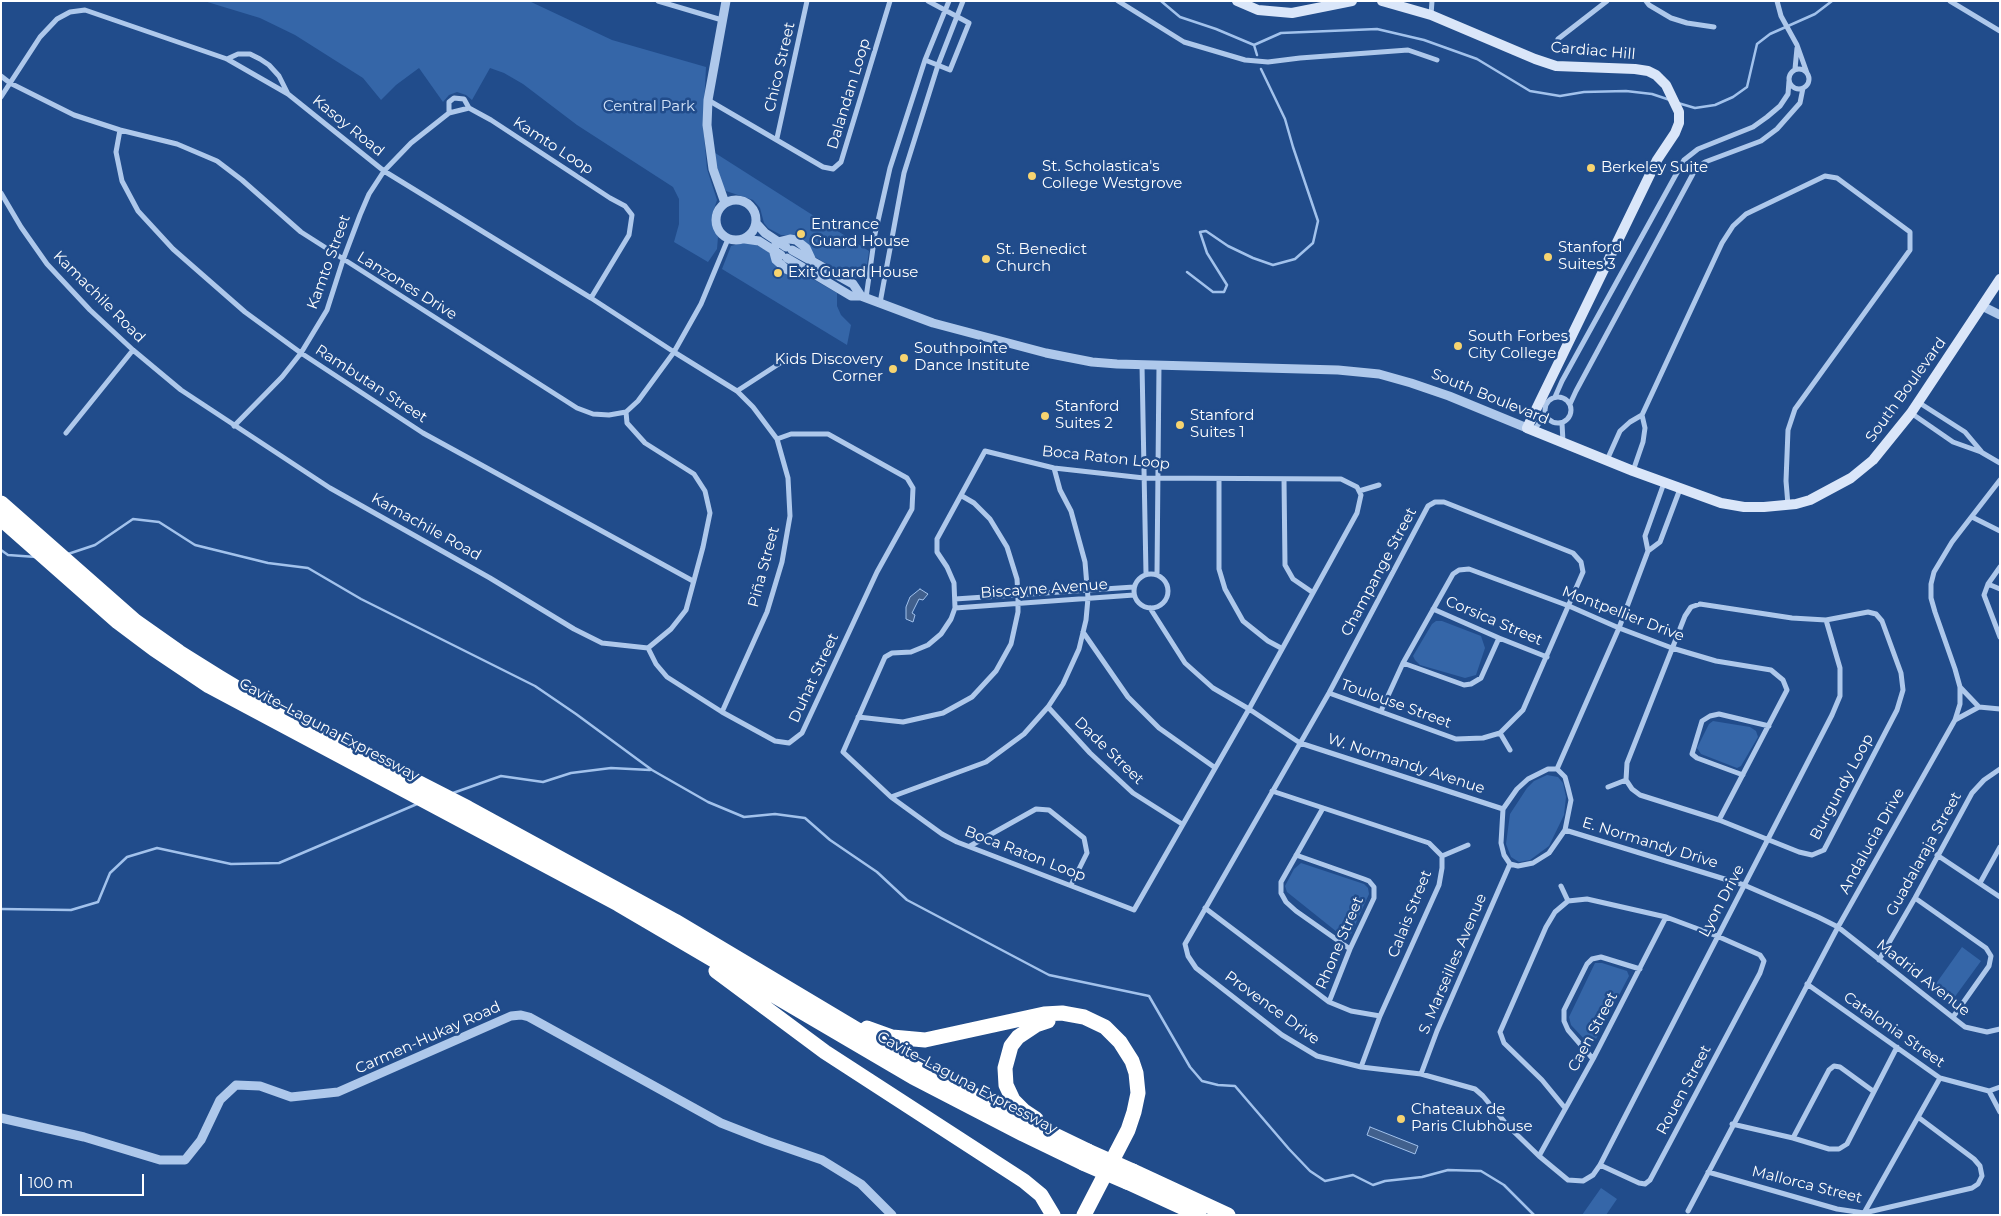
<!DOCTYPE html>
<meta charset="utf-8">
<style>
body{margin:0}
#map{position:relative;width:2001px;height:1216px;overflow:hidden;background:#214c8b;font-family:Montserrat,sans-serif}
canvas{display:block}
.frame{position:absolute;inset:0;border:2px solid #fff;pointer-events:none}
.scale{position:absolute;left:20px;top:1174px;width:124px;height:22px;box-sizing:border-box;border:2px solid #fff;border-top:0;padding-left:6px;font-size:15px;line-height:18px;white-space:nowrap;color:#fff;-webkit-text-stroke:4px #214c8b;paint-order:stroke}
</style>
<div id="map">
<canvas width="2001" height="1216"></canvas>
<div class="frame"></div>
<div class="scale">100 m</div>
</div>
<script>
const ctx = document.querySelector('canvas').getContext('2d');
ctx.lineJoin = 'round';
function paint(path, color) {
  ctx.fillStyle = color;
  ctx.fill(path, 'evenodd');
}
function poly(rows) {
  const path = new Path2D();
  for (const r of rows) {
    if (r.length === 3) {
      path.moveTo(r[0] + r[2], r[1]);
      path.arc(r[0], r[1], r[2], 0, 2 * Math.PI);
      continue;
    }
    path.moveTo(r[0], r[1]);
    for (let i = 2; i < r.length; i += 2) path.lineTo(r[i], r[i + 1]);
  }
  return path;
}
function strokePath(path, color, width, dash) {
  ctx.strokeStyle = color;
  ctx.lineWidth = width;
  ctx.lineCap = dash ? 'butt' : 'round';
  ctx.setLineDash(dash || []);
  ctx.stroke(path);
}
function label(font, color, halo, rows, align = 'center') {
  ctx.font = font + ' Montserrat,sans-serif';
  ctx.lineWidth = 5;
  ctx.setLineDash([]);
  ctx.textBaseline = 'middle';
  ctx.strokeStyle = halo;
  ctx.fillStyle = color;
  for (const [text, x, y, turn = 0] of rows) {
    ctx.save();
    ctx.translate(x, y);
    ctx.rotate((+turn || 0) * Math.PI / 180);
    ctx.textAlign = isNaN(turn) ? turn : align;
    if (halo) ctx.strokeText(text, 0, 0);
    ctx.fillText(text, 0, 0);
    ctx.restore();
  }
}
const green = poly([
 [204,1,529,1,612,40,706,67,703,125,707,169,717,200,712,215,714,230,718,237,717,249,708,262,674,242,679,224,679,199,673,187,577,125,523,84,504,73,490,68,472,100,466,95,457,92,449,95,443,102,419,68,396,85,381,100,363,78,295,35,260,18],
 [712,151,869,251,866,272,864,275,853,279,815,257,795,236,781,235,768,228,764,223,760,208,753,200,726,191,723,187],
 [749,241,768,251,777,267,790,275,801,275,811,278,837,293,837,306,841,315,851,325,847,345,722,269,731,246],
 [1436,621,1442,621,1481,636,1485,648,1476,675,1465,678,1420,665,1415,660,1413,656,1432,624],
 [1713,721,1750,727,1756,731,1758,737,1741,766,1737,768,1701,754,1697,748,1709,724],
 [1547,775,1558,777,1563,783,1566,797,1564,815,1549,846,1530,860,1519,862,1511,857,1506,844,1510,814,1527,788,1534,781],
 [1301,863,1364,884,1368,888,1369,894,1351,934,1347,936,1342,936,1287,892,1285,886,1294,869],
 [1962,947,1981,961,1954,998,1935,985],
 [1595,963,1602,963,1627,971,1629,976,1596,1039,1592,1042,1586,1041,1571,1025,1569,1017],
 [1601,1188,1617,1199,1606,1215,1582,1215]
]);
const water = poly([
 [920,589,928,594,923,600,919,599,912,613,915,615,913,622,906,619,906,607,910,597,920,589],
 [1370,1127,1418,1146,1415,1154,1367,1135,1370,1127]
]);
const stream = poly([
 [1161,1,1180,17,1216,29,1254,45,1281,33,1377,29,1424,40,1477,59,1530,91,1560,96,1584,92,1626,91,1652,94,1670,100],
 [1254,45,1257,55],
 [1678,103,1695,108,1715,105,1733,97,1747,87,1757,44,1770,34,1815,14,1832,1],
 [1187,272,1213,292,1224,292,1227,285,1207,253,1200,232,1206,231,1228,246,1253,258,1273,265,1295,259,1313,243,1318,221,1293,147,1285,119,1261,69],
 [1,550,8,555,36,557],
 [68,554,95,545,133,519,159,522,195,545,268,563,308,568,361,599,535,686,576,714,652,770,708,802,744,817,775,814,805,818,830,840,877,872,907,900,1049,975,1149,996,1190,1067,1202,1081,1218,1085,1235,1086,1289,1149,1310,1171,1325,1181,1353,1175,1373,1185,1385,1181,1422,1177,1448,1170,1481,1171,1504,1185,1534,1215],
 [453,793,501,776,543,782,571,773,611,768,650,770],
 [1,909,71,910,98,902,110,873,127,857,157,848,231,864,279,863,417,804]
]);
const minor = poly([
 [658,1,722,20],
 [1118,1,1184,42,1245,60,1268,62,1300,58,1408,50,1437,60],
 [1646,1,1649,5,1671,18,1687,23,1714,27],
 [1777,1,1781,16,1797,45,1807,73],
 [1950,1,2000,31],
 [1431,15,1432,1],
 [1558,39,1607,1],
 [227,59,238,54,250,54,260,59,269,65,279,76,288,94],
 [925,60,950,70,969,23,928,1],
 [1799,79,10],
 [1795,69,1797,48],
 [1,76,10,83,74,115,120,130,177,144,217,161,242,180,301,232,577,408,593,414,609,415,626,412,638,401,674,352,701,304,728,239],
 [1,97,40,37,57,19,70,12,85,10,227,59,288,94,384,171,591,298,674,352,737,391,753,407,777,439,788,478,790,516,782,562,767,612,722,712],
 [708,100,823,167,833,169,841,162,890,1],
 [449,113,449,102,454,98,464,99,469,108],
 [120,130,116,152,122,181,138,211,173,249,245,312,301,353,423,433,693,581],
 [777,138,807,1],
 [1,193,21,227,47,264,90,310,133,350,181,390,330,488,490,578,574,629,602,643,648,648,671,629,686,610,703,547,710,513,705,491,694,474,645,443,627,423,626,412],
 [866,298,875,234,890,168,925,60,949,1],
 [880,303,904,173,938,65,963,1],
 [1142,365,1146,574],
 [737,391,788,358],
 [1558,410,13],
 [1555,397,1562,381,1684,160,1698,149,1753,127,1767,117,1780,106,1788,94,1789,81],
 [1918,402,1965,432,1981,451],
 [1570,404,1576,391,1695,170,1705,162,1761,141,1777,129,1800,103,1803,88],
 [1911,413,1953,442,1981,452,2000,463],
 [1562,423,1563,442],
 [234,426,282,377,301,353,327,310,343,260,360,215,369,194,384,171,411,143,449,113,469,108,491,120,610,198,625,206,632,215,629,235,591,298],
 [1534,430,1546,414],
 [66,433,133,350],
 [985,451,1054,468,1144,478,1341,479,1357,487,1361,495,1357,513,1249,709,1134,910,957,842,942,834,891,797,843,752,885,657,892,653,911,652,928,645,941,634,951,619,955,608,954,583,947,567,937,552,937,539,985,451],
 [1607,460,1620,431,1630,422,1642,415,1722,243,1733,226,1746,214,1825,176,1837,178,1910,232,1910,250,1795,409,1788,430,1786,481,1788,505],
 [1633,471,1643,442,1645,428,1642,415],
 [1219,479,1219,569,1225,589,1243,621,1268,641,1281,648],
 [1284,479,1285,565,1293,579,1312,592],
 [1359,491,1379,485],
 [1972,517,2000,531],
 [1648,551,1645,536,1664,483],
 [2000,567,1988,584,1984,595,2000,637],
 [1151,591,17],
 [1157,574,1159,365],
 [1988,584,2000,589],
 [955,599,1134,587],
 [1700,604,1792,618,1826,620,1868,612,1876,614,1882,621,1901,673,1903,690,1897,710,1824,850,1812,855,1799,852,1719,820,1640,795,1632,789,1626,780,1627,763,1685,616,1691,607,1700,604],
 [955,608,1134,595],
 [1150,608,1185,663,1213,688,1249,709,1300,743,1503,809],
 [1433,609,1499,638,1547,657],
 [1083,632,1128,697,1159,728,1214,767],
 [648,648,656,664,667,677,722,712,775,741,789,743,802,733,877,572,912,509,913,488,907,478,828,434,791,434,777,439],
 [1403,663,1464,685,1471,684,1481,678,1499,638],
 [1960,687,1979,707],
 [1329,693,1456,739,1483,738,1500,733,1523,710,1583,572,1581,562,1573,553,1444,502,1435,502,1428,506,1329,693,1185,944,1188,956,1196,968,1282,1035,1317,1056,1361,1067,1421,1074,1475,1089,1483,1096,1508,1126,1539,1156,1568,1180,1583,1181,1593,1175,1600,1165,1832,715,1840,696,1840,668,1826,620],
 [1048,707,1090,753,1133,793,1182,824],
 [1979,707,2000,709],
 [1381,711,1403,663,1453,574,1459,570,1469,569,1569,606,1619,628,1672,648,1716,661,1771,670,1783,680,1787,690,1719,820],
 [858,717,903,722,943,713,972,697,996,671,1011,644,1018,612,1018,595,1017,579,1007,547,990,519,974,503,962,496],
 [1955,720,1979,707],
 [1500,733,1510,750],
 [1548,769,1557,769,1565,777,1568,788,1571,800,1565,830,1549,853,1533,863,1518,866,1510,864,1504,855,1501,843,1503,809,1517,789,1528,779,1548,769],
 [1557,769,1619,628,1648,551,1660,542,1680,489],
 [1743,775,1697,758,1692,754,1702,721,1710,716,1719,714,1769,726],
 [1608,787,1626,780],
 [1272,791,1429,843,1442,856,1442,868,1439,885,1380,1016,1361,1067],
 [891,797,986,762,1024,734,1048,707,1063,684,1079,649,1086,620,1088,598,1085,562,1071,511,1060,490,1054,468],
 [1323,808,1281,882,1281,893,1286,902,1296,911,1350,949],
 [1565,830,1744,885,1818,917,1838,927,1965,1027,1987,1032,2000,1029],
 [970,846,1036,809,1049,810,1084,838,1087,853,1071,885],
 [1296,855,1364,879,1369,881,1374,887,1374,898,1350,949,1329,1002],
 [1937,855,2000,897],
 [1442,856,1468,845],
 [1980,883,2000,847],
 [1561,886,1568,901],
 [1915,898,1986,948,1991,956,1989,966,1953,1017],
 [1205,908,1329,1002,1351,1011,1380,1016],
 [1879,960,1915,898,1972,793,1984,780,2000,769],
 [1807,984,1940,1078,1989,1091,2000,1087],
 [1593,1059,1568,1030,1564,1021,1564,1010,1587,964,1592,959,1601,957,1640,969],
 [1421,1074,1437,1031,1510,864],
 [1989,1091,2000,1112],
 [1565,1108,1542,1080,1504,1043,1500,1032,1546,927,1555,912,1568,901,1587,899,1666,917,1717,936,1760,955,1764,961,1760,973,1650,1180,1645,1184,1639,1183,1600,1165],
 [1732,1124,1793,1138,1829,1149,1839,1149,1847,1144,1897,1047],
 [1793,1138,1829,1070,1834,1066,1840,1067,1873,1091],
 [1539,1156,1593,1059,1666,917],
 [1708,1172,1837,1209,1864,1213,1972,1188,1978,1184,1982,1176,1980,1166,1974,1159,1918,1117],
 [1688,1211,1838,927,1955,720,1960,704,1960,687,1955,669,1935,612,1931,598,1931,584,1934,572,1952,542,2000,480],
 [1864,1213,1940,1078]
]);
const tertiary = poly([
 [736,220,20],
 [725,203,713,169,707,125,708,100,726,1],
 [756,223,765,233,786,247],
 [745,239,759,241,781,255],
 [792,250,853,284,861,296],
 [787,258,851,296,861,296,933,323,1046,353,1092,362,1117,364,1338,370,1379,374,1411,383,1449,396,1527,428],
 [808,273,793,272,786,269,776,260,773,249,778,242,790,239,796,240,806,248,812,261],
 [1982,306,2000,315],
 [1,1118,84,1137,160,1160,185,1160,201,1140,220,1100,236,1085,260,1086,291,1097,338,1092,511,1016,521,1015,529,1017,721,1123,767,1141,822,1160,861,1184,892,1215]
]);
const secondary = poly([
 [1237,1,1258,10,1292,13,1352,1],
 [1382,1,1431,15,1535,59,1556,66,1635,69,1648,71,1656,75,1666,85,1679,112,1679,123,1675,133,1657,160,1527,428,1633,471,1721,503,1744,507,1764,507,1796,504,1810,500,1851,478,1873,460,1911,413,2000,279]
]);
const motorway = poly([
 [1,503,135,621,179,652,219,677,257,700,468,808,675,921,918,1066,1003,1110,1088,1151],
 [1,519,118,622,154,649,209,686,618,904,913,1077,1023,1134,1083,1163],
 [716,971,825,1052,1024,1181,1041,1195,1053,1215],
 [867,1028,892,1037,925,1040,1044,1014,1062,1013,1084,1017,1105,1027,1120,1042,1132,1061,1136,1073,1138,1093,1134,1112,1128,1130,1084,1215],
 [1036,1119,1024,1111,1013,1100,1006,1085,1005,1068,1011,1046,1018,1037,1036,1025,1048,1021],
 [1133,1171,1228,1215],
 [1127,1182,1199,1215]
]);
const motorwayBridge = poly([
 [1088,1151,1133,1171],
 [1083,1163,1127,1182]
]);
const markers = [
 [1591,168,5,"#f7d470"],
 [1032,176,5,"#f7d470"],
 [801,234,5,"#f7d470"],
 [1548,257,5,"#f7d470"],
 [986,259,5,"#f7d470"],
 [778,273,5,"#f7d470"],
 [1458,346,5,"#f7d470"],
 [904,358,5,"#f7d470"],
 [893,369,5,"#f7d470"],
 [1045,416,5,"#f7d470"],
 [1180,425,5,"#f7d470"],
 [1401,1119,5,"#f7d470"]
];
const streetNames = [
 ["Cardiac Hill",1593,51,5],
 ["Chico Street",780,67,-77],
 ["Dalandan Loop",849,94,-73],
 ["Kasoy Road",348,126,39],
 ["Kamto Loop",553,146,33],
 ["Kamto Street",329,262,-70],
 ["Lanzones Drive",407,286,32],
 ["Kamachile Road",99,297,45],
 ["Rambutan Street",371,384,33],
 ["South Boulevard",1906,390,-54],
 ["South Boulevard",1490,397,22],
 ["Boca Raton Loop",1106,458,6],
 ["Kamachile Road",426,527,29],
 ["Piña Street",764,567,-75],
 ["Champange Street",1379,572,-62],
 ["Biscayne Avenue",1044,589,-4],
 ["Montpellier Drive",1623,614,21],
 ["Corsica Street",1494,621,23],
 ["Duhat Street",814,678,-65],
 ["Toulouse Street",1396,704,20],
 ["Cavite–Laguna Expressway",329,730,28],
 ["Dade Street",1109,751,44],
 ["W. Normandy Avenue",1406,764,18],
 ["Burgundy Loop",1842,787,-62],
 ["Andalucia Drive",1872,841,-61],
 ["E. Normandy Drive",1650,843,17],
 ["Boca Raton Loop",1025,854,21],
 ["Guadalaraja Street",1924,854,-61],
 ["Lyon Drive",1722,901,-62],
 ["Calais Street",1410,914,-68],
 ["Rhone Street",1340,943,-67],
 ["S. Marseilles Avenue",1453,964,-67],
 ["Madrid Avenue",1923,978,38],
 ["Provence Drive",1272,1008,36],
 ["Catalonia Street",1894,1030,35],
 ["Caen Street",1593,1032,-62],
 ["Carmen-Hukay Road",428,1038,-24],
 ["Cavite–Laguna Expressway",967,1083,28],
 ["Rouen Street",1684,1090,-62],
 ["Mallorca Street",1807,1185,14]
];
const parkNames = [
 ["Central Park",649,107]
];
const poiNames = [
 ["St. Scholastica's",1042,167],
 ["College Westgrove",1042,184],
 ["Berkeley Suite",1601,168],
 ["Entrance",811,225],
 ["Guard House",811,242],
 ["Stanford",1558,248],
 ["Suites 3",1558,265],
 ["St. Benedict",996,250],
 ["Church",996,267],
 ["Exit Guard House",788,273],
 ["South Forbes",1468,337],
 ["City College",1468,354],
 ["Southpointe",914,349],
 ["Dance Institute",914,366],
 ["Kids Discovery",883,360,"right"],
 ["Corner",883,377,"right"],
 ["Stanford",1055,407],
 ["Suites 2",1055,424],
 ["Stanford",1190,416],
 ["Suites 1",1190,433],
 ["Chateaux de",1411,1110],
 ["Paris Clubhouse",1411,1127]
];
paint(green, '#3566a8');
paint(water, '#41608d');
strokePath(water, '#a2c2ec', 1);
strokePath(stream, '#a2c2ec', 2.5);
strokePath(minor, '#aec8eb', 5);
strokePath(tertiary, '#aec8eb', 9);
strokePath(secondary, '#dae6f9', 10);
strokePath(motorway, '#fff', 15);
strokePath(motorwayBridge, '#fff', 15);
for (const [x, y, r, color] of markers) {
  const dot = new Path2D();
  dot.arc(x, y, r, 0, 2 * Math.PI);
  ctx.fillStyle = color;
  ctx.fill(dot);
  strokePath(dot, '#214c8b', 2);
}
label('15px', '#fff', '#214c8b', streetNames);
label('15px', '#d3e3f8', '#214c8b', parkNames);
label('15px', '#fff', '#214c8b', poiNames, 'left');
</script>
